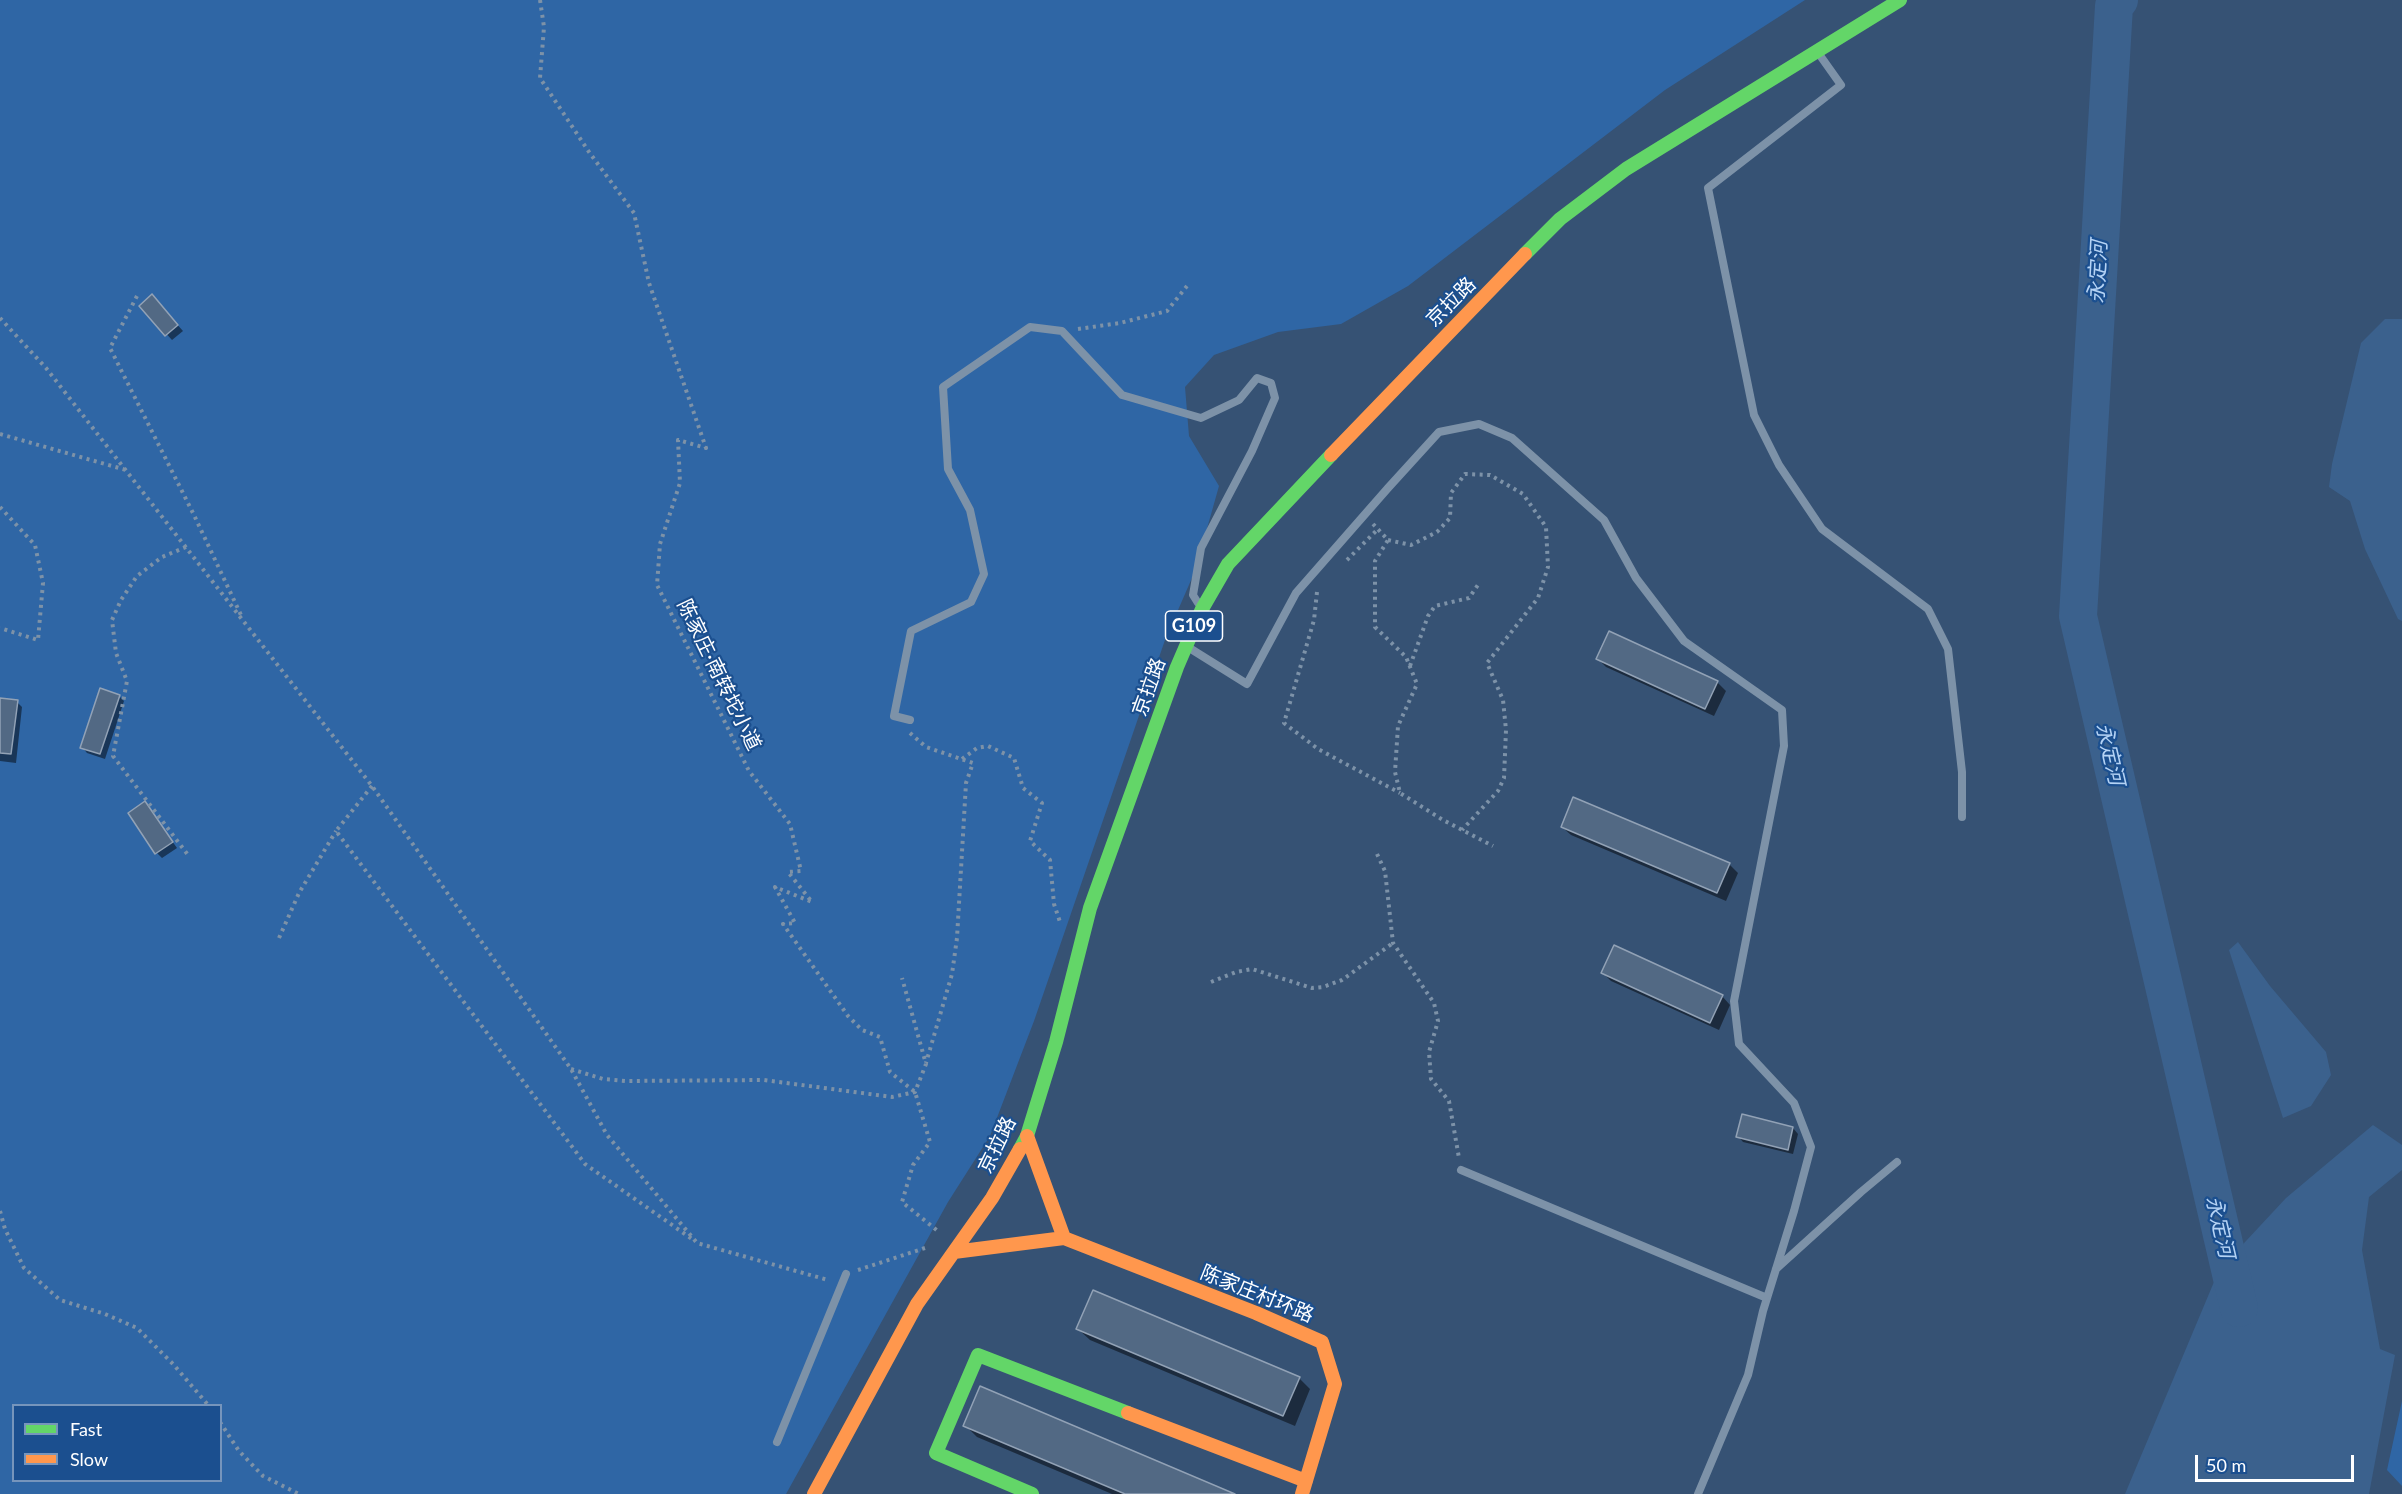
<!DOCTYPE html>
<meta charset="utf-8">
<style>
body{margin:0}
#map{position:relative;width:2402px;height:1494px;overflow:hidden;background:#365274;font-family:Lato,sans-serif}
canvas{display:block}
.legend{position:absolute;left:12px;top:1404px;width:210px;height:78px;box-sizing:border-box;background:#1b4f8f;border:2px solid #7695bc;margin:0;padding:8px 10px;list-style:none;font-size:18px;color:#fff}
.legend li{display:flex;align-items:center;gap:12px;height:30px}
.legend b{width:30px;border:2px solid #7695bc}
.scale{position:absolute;left:2195px;top:1455px;width:159px;height:27px;box-sizing:border-box;border:3px solid #fff;border-top:0;padding-left:8px;font-size:18px;line-height:21px;white-space:nowrap;color:#fff;-webkit-text-stroke:4px #1b4f8f;paint-order:stroke}
</style>
<div id="map">
<canvas width="2402" height="1494"></canvas>
<ul class="legend">
<li><b style="height:8px;background:#63d668"></b>Fast</li>
<li><b style="height:8px;background:#ff974d"></b>Slow</li>
</ul>
<div class="scale">50 m</div>
</div>
<script>
const ctx = document.querySelector('canvas').getContext('2d');
ctx.lineJoin = 'round';
function paint(path, color) {
  ctx.fillStyle = color;
  ctx.fill(path, 'evenodd');
}
function poly(rows) {
  const path = new Path2D();
  for (const r of rows) {
    path.moveTo(r[0], r[1]);
    for (let i = 2; i < r.length; i += 2) path.lineTo(r[i], r[i + 1]);
  }
  return path;
}
function strokePath(path, color, width, dash) {
  ctx.strokeStyle = color;
  ctx.lineWidth = width;
  ctx.lineCap = dash ? 'butt' : 'round';
  ctx.setLineDash(dash || []);
  ctx.stroke(path);
}
function label(font, color, halo, rows, align = 'center') {
  ctx.font = font + ' Lato,"Noto Sans SC",sans-serif';
  ctx.lineWidth = 4.5;
  ctx.setLineDash([]);
  ctx.textBaseline = 'middle';
  ctx.strokeStyle = halo;
  ctx.fillStyle = color;
  for (const [text, x, y, turn = 0] of rows) {
    ctx.save();
    ctx.translate(x, y);
    ctx.rotate((+turn || 0) * Math.PI / 180);
    ctx.textAlign = isNaN(turn) ? turn : align;
    if (halo) ctx.strokeText(text, 0, 0);
    ctx.fillText(text, 0, 0);
    ctx.restore();
  }
}
const green = poly([
 [0,0,1805,0,1665,90,1408,286,1341,324,1278,332,1214,355,1185,387,1189,436,1219,486,1195,571,1165,640,1034,1021,990,1136,948,1202,786,1494,0,1494],
 [14,1406,220,1406,220,1480,14,1480],
 [2402,1401,2402,1486,2387,1470]
]);
const water = poly([
 [2385,319,2402,319,2402,621,2398,619,2365,549,2350,501,2329,487,2332,464,2361,343],
 [2238,942,2270,986,2326,1052,2331,1075,2311,1106,2283,1118,2229,950],
 [2373,1125,2402,1145,2402,1170,2369,1197,2362,1250,2380,1349,2395,1355,2369,1494,2125,1494,2219,1270,2286,1198]
]);
const shadow = poly([
 [157,302,183,331,172,340,141,306],
 [1598,659,1717,682,1726,691,1714,716,1606,667],
 [119,696,124,701,105,759,87,753,82,747],
 [0,700,17,702,22,707,16,763,0,761],
 [145,803,177,848,162,858,157,853],
 [1562,827,1729,864,1738,873,1726,901,1571,835],
 [1603,973,1722,996,1730,1005,1719,1030,1611,981],
 [1793,1128,1798,1134,1793,1154,1743,1142,1738,1136],
 [1078,1329,1299,1378,1310,1389,1295,1426,1090,1340],
 [965,1425,1232,1494,1112,1494,977,1437]
]);
const river = poly([
 [2119,0,2114,6,2078,616,2239,1308]
]);
const building = poly([
 [152,294,178,325,165,336,139,306,152,294],
 [1609,631,1718,681,1705,709,1596,659,1609,631],
 [100,688,120,695,100,754,80,748,100,688],
 [0,698,18,700,11,754,0,753,0,698],
 [1573,797,1730,863,1717,893,1561,827,1573,797],
 [145,801,173,842,155,854,128,813,145,801],
 [1614,945,1723,995,1710,1023,1601,973,1614,945],
 [1742,1114,1793,1127,1788,1150,1736,1137,1742,1114],
 [1093,1290,1300,1377,1283,1416,1076,1329,1093,1290],
 [980,1386,1235,1494,1125,1494,963,1426,980,1386]
]);
const path = poly([
 [540,0,544,27,540,78,589,152,634,213,649,283,706,448,678,440,680,483,660,544,657,585,749,771,790,824,801,871,788,872,812,902,775,887,795,923,783,924,848,1016,862,1030,880,1037,890,1072,915,1092,930,1142,913,1165,902,1202,939,1232],
 [137,296,110,348,194,515,241,615],
 [0,318,46,368,372,786,571,1069,607,1135,697,1243,828,1280],
 [1078,329,1120,323,1167,311,1187,286],
 [0,434,126,470],
 [0,507,35,545,43,583,38,640,0,628],
 [1373,524,1388,540,1375,561,1375,627,1406,657,1417,684,1398,726,1395,772,1400,793,1443,820,1493,846],
 [1388,540,1411,545,1437,532,1450,518,1451,493,1465,474,1490,475,1523,494,1546,527,1548,567,1538,598,1487,663,1503,700,1506,730,1504,778,1498,791,1462,830],
 [186,547,162,557,137,576,121,600,112,620,116,653,127,681,113,756,188,855],
 [1347,560,1378,529],
 [1317,592,1314,620,1284,723,1318,749,1400,793],
 [1410,666,1428,616,1435,606,1469,598,1480,582],
 [910,733,926,747,973,763,966,783,957,938,952,974,926,1063],
 [962,759,977,748,988,746,1014,758,1023,788,1042,803,1030,841,1050,860,1054,904,1060,922],
 [372,786,336,831,585,1164,692,1239],
 [1377,854,1385,871,1393,943,1434,1003,1438,1021,1429,1052,1431,1079,1449,1101,1459,1158],
 [279,938,299,893,336,831],
 [1211,982,1236,972,1252,969,1312,988,1323,987,1342,980,1393,943],
 [571,1069,603,1079,626,1081,764,1080,892,1097,915,1092,926,1064,902,978],
 [0,1211,5,1229,24,1268,60,1300,105,1314,137,1328,173,1364,209,1406],
 [858,1270,925,1248],
 [220,1422,239,1451,263,1476,299,1494]
]);
const lane = poly([
 [1819,54,1841,85,1708,188,1754,415,1779,465,1822,529,1928,609,1948,649,1962,772,1962,817],
 [1191,649,1247,684,1296,593,1388,488,1439,432,1479,424,1512,438,1604,520,1636,578,1684,641,1782,710,1784,746,1734,1001,1739,1044,1794,1103,1811,1147,1794,1211,1763,1311,1748,1375,1698,1494],
 [910,720,894,716,911,631,971,602,984,574,970,510,948,469,943,387,1030,327,1062,331,1122,395,1201,418,1239,400,1257,378,1271,383,1275,398,1252,451,1201,548,1193,595,1198,603],
 [1461,1170,1767,1298],
 [1776,1269,1861,1192,1897,1162],
 [777,1442,846,1274]
]);
const fast = poly([
 [1525,254,1560,219,1626,169,1900,0],
 [1020,1149,1027,1136,1056,1042,1090,908,1177,667,1202,609,1228,564,1331,455],
 [1032,1494,936,1453,978,1355,1128,1413]
]);
const slow = poly([
 [1331,455,1525,254],
 [1064,1238,1256,1313,1322,1342,1335,1384,1302,1494],
 [954,1252,1064,1238,1027,1136],
 [1128,1413,1306,1481],
 [814,1494,917,1304,992,1198,1020,1149]
]);
const shields = [
 [1194,626,57]
];
const shieldNames = [
 ["G109",1194,626]
];
const streetNames = [
 ["京拉路",1451,302,-45],
 ["陈家庄·南转坨小道",719,675,64],
 ["京拉路",1149,687,-70],
 ["京拉路",997,1145,-64],
 ["陈家庄村环路",1257,1294,22]
];
const waterNames = [
 ["永定河",2098,272,-87],
 ["永定河",2110,754,77],
 ["永定河",2220,1227,77]
];
paint(green, '#2f66a5');
paint(water, '#3b618d');
paint(shadow, '#0007');
strokePath(river, '#3b618d', 38);
paint(building, '#526984');
strokePath(building, '#92a2b6', 1.5);
strokePath(path, '#7d92a8', 4, [3, 4.5]);
strokePath(lane, '#7d92a8', 8);
strokePath(fast, '#63d668', 14);
strokePath(slow, '#ff974d', 14);
for (const [x, y, w] of shields) {
  const box = new Path2D();
  box.roundRect(x - w / 2, y - 15, w, 30, 4.5);
  ctx.fillStyle = '#1b4f8f';
  ctx.fill(box);
  strokePath(box, '#fff', 1.5);
}
label('bold 18px', '#fff', null, shieldNames);
label('20px', '#fff', '#1b4f8f', streetNames);
label('italic 21px', '#b5d3f5', '#1b4f8f', waterNames);
</script>
